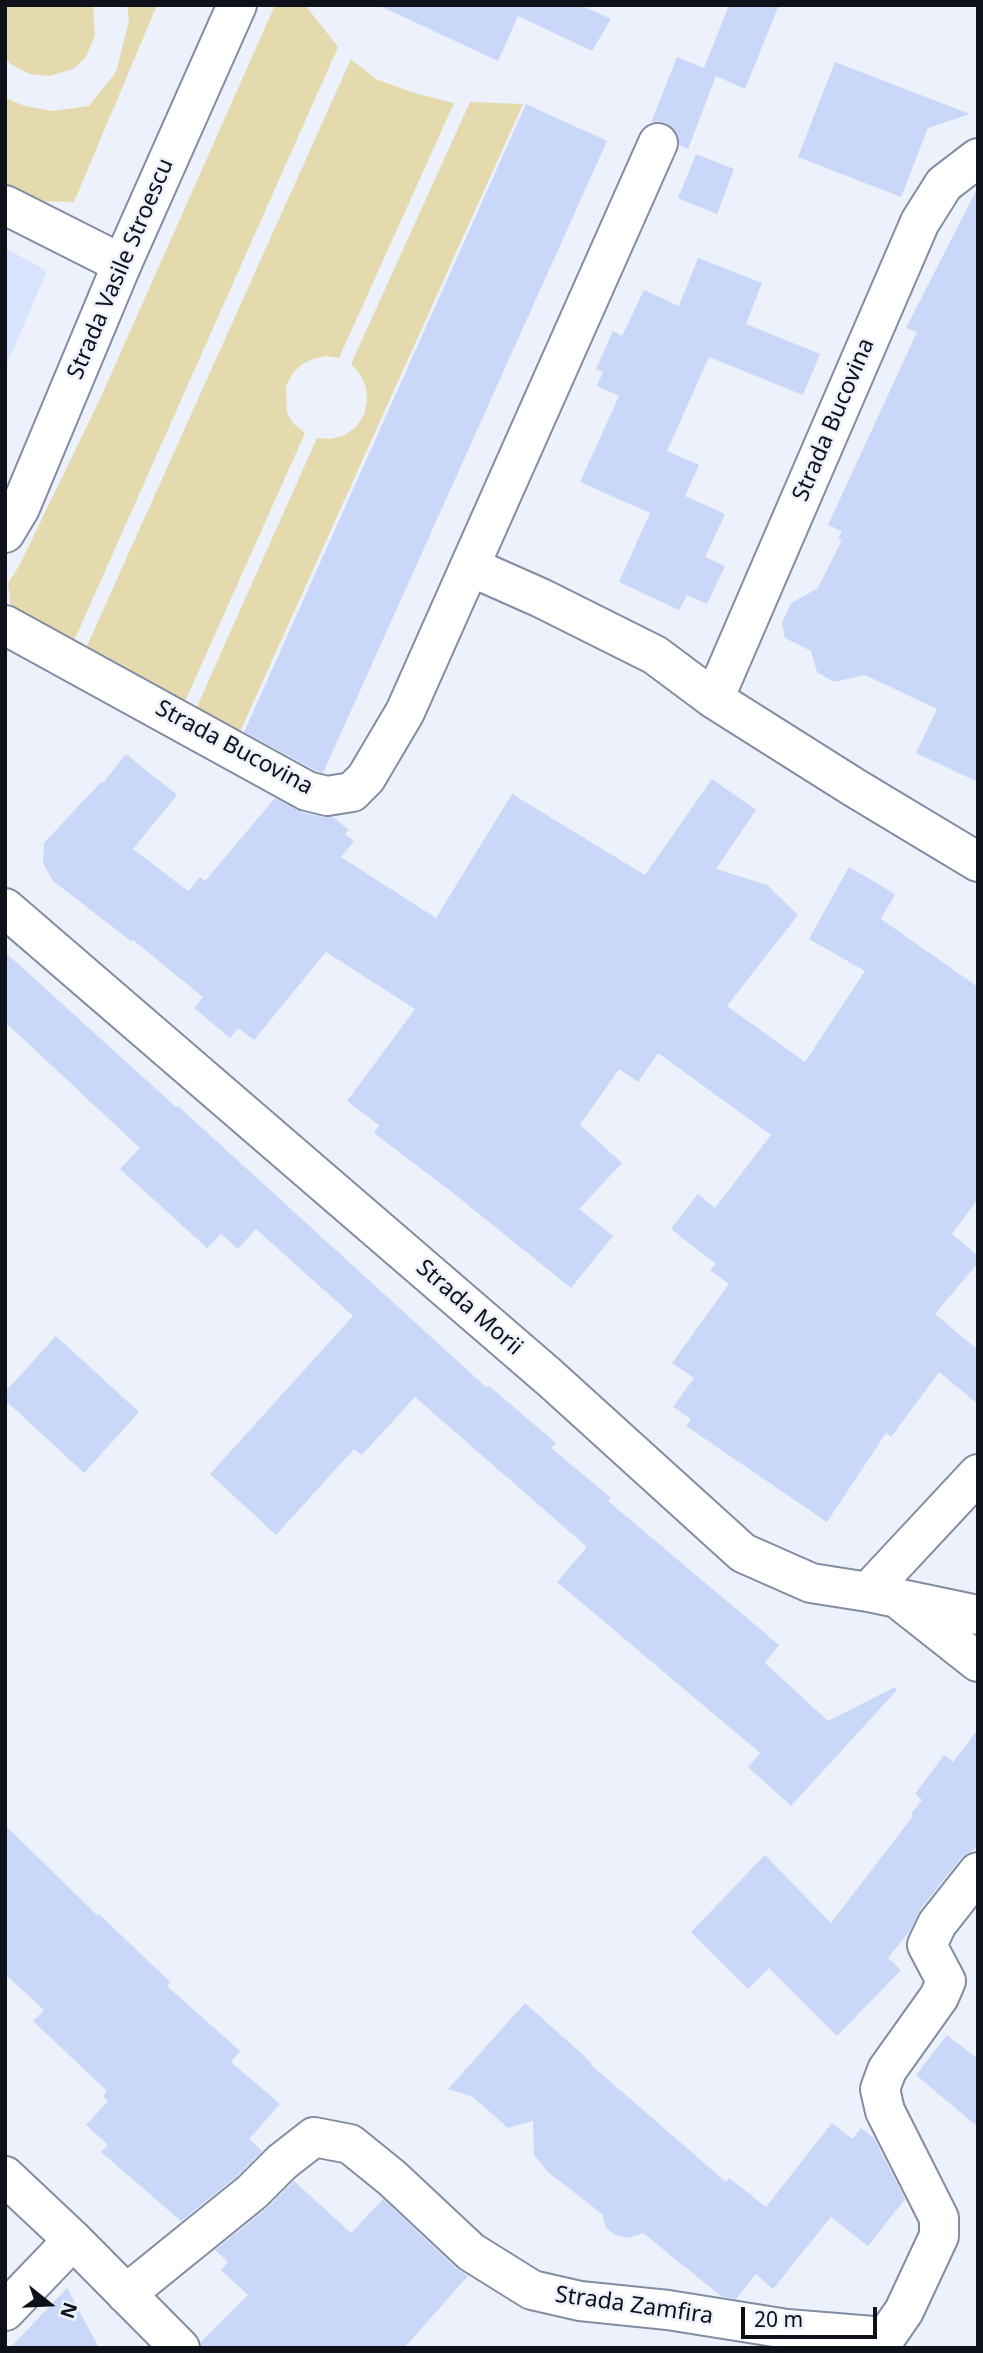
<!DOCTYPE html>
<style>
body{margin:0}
#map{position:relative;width:983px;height:2353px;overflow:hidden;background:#ecf1fb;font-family:"Noto Sans",sans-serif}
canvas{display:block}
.frame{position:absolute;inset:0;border:7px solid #0e1119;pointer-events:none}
.north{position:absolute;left:14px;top:2269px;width:70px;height:70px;-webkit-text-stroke:5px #ecf1fb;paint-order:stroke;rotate:108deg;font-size:19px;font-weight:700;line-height:28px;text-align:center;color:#0e1119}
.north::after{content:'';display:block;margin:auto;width:24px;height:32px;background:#0e1119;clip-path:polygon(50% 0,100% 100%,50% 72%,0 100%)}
.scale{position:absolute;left:741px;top:2307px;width:136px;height:32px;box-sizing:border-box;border:4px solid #0e1119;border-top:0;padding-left:9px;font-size:21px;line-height:24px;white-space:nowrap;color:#0e1119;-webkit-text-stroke:5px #ecf1fb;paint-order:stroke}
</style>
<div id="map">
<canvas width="983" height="2353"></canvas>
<div class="frame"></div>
<div class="north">N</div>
<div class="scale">20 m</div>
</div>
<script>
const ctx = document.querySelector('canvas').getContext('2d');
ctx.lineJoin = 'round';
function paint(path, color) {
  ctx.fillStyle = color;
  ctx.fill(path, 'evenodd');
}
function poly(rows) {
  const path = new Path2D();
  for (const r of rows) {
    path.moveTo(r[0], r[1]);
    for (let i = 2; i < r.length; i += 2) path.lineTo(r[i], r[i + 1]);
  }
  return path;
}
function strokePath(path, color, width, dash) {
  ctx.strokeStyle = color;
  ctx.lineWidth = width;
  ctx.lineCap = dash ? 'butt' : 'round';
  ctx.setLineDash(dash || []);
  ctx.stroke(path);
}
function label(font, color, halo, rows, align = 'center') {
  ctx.font = font + ' "Noto Sans",sans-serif';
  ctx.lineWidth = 5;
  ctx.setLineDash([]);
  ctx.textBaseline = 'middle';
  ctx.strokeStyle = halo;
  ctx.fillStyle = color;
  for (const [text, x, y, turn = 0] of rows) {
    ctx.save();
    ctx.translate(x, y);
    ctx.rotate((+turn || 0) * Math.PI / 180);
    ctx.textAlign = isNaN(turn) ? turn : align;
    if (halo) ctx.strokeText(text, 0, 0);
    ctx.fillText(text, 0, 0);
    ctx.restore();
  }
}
const built = poly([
 [5,248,47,271,5,368]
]);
const green = poly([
 [5,5,93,5,95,35,86,57,73,69,49,76,30,74,10,64,5,56],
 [127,5,157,5,74,202,31,201,5,186,5,98,25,106,52,111,89,106,116,72,129,21],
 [275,5,305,5,338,47,73,643,32,622,11,607,8,584,20,564,100,399],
 [351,59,376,79,414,93,454,103,339,358,326,356,313,359,301,365,292,374,286,386,287,413,294,424,305,433,183,706,86,648],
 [470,102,523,104,239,734,195,711,317,438,331,439,345,435,356,427,364,415,367,401,366,387,360,374,351,364]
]);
const building = poly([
 [378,5,580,5,611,19,592,51,518,16,498,61],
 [729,5,779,5,745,89,716,76,688,149,679,145,676,131,667,123,656,121,651,123,677,57,704,68],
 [835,62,970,114,928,128,901,197,798,157],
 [526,104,607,141,323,773,315,770,244,732],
 [696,154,734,169,717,214,678,198],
 [978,187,978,782,916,753,937,709,865,675,834,682,817,672,811,651,785,638,782,623,791,603,818,588,842,540,838,539,842,531,828,525,917,332,906,328],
 [698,258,762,283,746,324,820,354,803,395,709,357,667,451,699,465,685,496,725,514,705,557,725,566,707,604,687,595,679,610,619,582,650,513,580,482,619,396,597,386,603,372,596,369,613,331,622,336,644,290,679,306],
 [126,754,177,795,133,849,188,891,200,877,205,881,275,798,301,812,322,817,333,817,349,830,345,834,354,841,341,857,436,918,512,794,645,875,712,779,756,810,716,869,767,885,798,915,727,1006,805,1062,865,971,809,939,849,867,895,894,881,919,978,987,978,1199,952,1234,978,1256,978,1263,935,1314,978,1350,978,1404,939,1372,891,1437,886,1433,827,1522,686,1426,691,1419,673,1407,694,1378,672,1363,729,1284,710,1270,716,1264,671,1229,698,1194,715,1208,771,1135,658,1053,638,1082,619,1069,580,1125,622,1163,579,1209,613,1236,571,1288,453,1193,374,1133,379,1125,347,1101,415,1009,326,952,254,1040,238,1028,230,1038,194,1008,203,997,133,940,131,941,53,881,43,863,44,843,101,782,103,783],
 [5,952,177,1108,178,1106,487,1388,489,1386,556,1443,551,1448,611,1498,608,1501,779,1645,765,1663,828,1721,895,1687,897,1690,791,1806,748,1767,760,1753,557,1582,587,1547,415,1397,362,1455,354,1449,276,1535,210,1474,353,1316,256,1229,238,1249,221,1234,207,1248,120,1169,140,1148,5,1022],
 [56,1336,139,1412,84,1473,5,1400,5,1392],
 [978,1729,978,1845,972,1851,961,1858,920,1910,909,1932,888,1958,901,1970,837,2036,769,1968,748,1989,691,1932,765,1855,831,1923,913,1816,911,1814,922,1800,915,1794,944,1755,953,1762],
 [5,1825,98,1916,99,1914,170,1982,167,1986,240,2051,231,2062,280,2104,249,2139,262,2151,237,2176,181,2221,101,2152,108,2145,86,2125,108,2101,103,2096,107,2091,33,2021,44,2010,5,1974],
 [525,2003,592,2063,590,2064,726,2182,729,2178,766,2207,832,2123,852,2139,861,2128,874,2138,905,2199,868,2246,831,2217,773,2289,756,2274,736,2299,721,2296,643,2233,629,2238,615,2235,606,2228,602,2214,548,2172,534,2155,533,2121,508,2128,473,2097,448,2089],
 [947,2035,978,2059,978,2127,916,2075],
 [294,2181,351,2233,383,2199,456,2268,468,2276,404,2348,201,2348,201,2342,248,2295,221,2270,228,2262,215,2250,266,2209],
 [67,2288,99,2348,10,2348]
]);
const street = poly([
 [978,158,944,184,920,222,714,699,855,788,978,862],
 [5,205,122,264],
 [471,567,541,598,655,655,714,699],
 [5,625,307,791,327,796,352,792,366,778,405,712,658,143],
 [5,908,549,1377,743,1553,811,1583,868,1592,978,1615],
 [868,1592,978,1474],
 [902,1602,978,1662],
 [5,2176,73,2240,180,2348],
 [126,2294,252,2192,282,2162,314,2137,350,2144,392,2178,471,2252,532,2290,580,2301,668,2310,787,2329,886,2337,904,2311,939,2236,939,2218,885,2111,880,2089,887,2070,939,1997,946,1981,927,1945,937,1924,978,1872],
 [5,2311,73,2240]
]);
const secondary = poly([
 [5,533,20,508,122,264,237,5]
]);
const streetNames = [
 ["Strada Vasile Stroescu",121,269,-67],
 ["Strada Bucovina",834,420,-67],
 ["Strada Bucovina",234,748,28],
 ["Strada Morii",469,1308,41],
 ["Strada Zamfira",634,2306,8]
];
paint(built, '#d8e4fd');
paint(green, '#e4daae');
paint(building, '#c9d8f9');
strokePath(street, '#828da3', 42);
strokePath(secondary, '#828da3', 42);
strokePath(street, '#fff', 38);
strokePath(secondary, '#fff', 38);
label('23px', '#0e1119', '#ecf1fb', streetNames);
</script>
